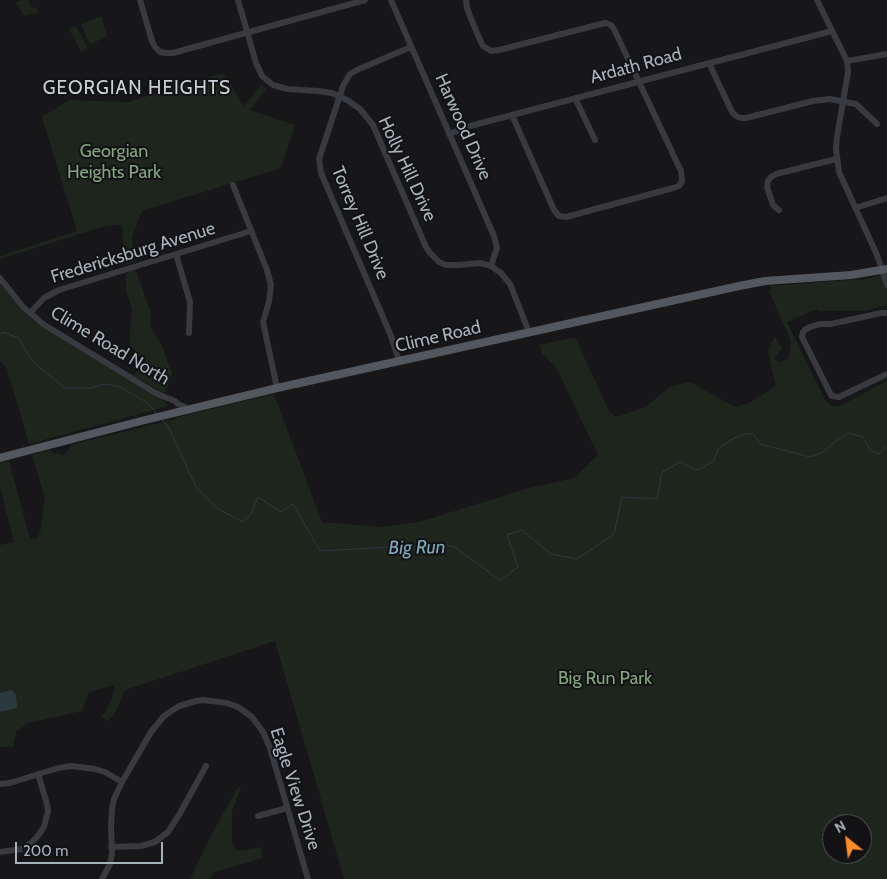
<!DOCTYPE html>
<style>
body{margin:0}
#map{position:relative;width:887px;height:879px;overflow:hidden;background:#171719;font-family:Cabin,sans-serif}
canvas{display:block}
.north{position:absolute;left:822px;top:814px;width:50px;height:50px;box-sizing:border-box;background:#121214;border:1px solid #4e5257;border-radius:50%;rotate:331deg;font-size:14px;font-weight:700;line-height:20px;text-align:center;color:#a8b2bb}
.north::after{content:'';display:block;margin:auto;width:18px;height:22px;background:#ff8a29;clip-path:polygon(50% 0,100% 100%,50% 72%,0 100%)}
.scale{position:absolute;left:15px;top:842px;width:148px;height:22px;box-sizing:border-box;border:2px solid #a8b2bb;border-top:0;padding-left:6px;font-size:15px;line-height:18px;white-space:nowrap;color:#a8b2bb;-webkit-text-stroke:4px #121214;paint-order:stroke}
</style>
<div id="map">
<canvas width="887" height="879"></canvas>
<div class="north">N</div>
<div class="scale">200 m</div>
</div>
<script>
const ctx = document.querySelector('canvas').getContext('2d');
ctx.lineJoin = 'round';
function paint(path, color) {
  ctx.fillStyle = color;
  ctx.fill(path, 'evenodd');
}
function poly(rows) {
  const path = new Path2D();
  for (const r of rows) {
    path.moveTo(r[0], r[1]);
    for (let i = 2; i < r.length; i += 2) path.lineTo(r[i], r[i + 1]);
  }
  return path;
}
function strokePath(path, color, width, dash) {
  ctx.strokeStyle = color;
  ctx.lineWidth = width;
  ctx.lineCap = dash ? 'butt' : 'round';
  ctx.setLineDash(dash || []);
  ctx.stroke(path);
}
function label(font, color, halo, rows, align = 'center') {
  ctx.font = font + ' Cabin,sans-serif';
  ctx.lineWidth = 4;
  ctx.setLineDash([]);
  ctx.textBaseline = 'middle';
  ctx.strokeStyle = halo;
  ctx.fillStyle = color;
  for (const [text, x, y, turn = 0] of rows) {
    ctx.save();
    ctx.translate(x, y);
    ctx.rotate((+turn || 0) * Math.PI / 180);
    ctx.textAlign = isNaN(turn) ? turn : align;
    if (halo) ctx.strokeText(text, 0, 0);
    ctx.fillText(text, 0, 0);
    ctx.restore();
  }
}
const green = poly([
 [22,0,29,0,31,8,36,7,38,12,24,16,16,2],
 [101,16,107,36,90,45,81,24],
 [76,26,88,49,81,52,69,29],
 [223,73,244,106,261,85,266,89,250,110,295,125,281,168,142,211,132,237,134,262,127,264,125,262,122,225,105,226,0,259,0,256,77,231,42,117,69,100,128,102],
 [131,271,136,271,151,313,150,327,162,345,166,358,172,373,165,393,134,376,142,363,136,351,130,345,130,331,132,309,126,291,126,274],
 [887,274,887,305,865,311,819,311,817,309,787,322,825,400,831,406,840,406,887,381,887,879,344,879,275,641,125,690,117,709,109,721,101,718,111,702,115,685,89,692,82,711,28,723,16,732,13,747,0,747,0,545,14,542,0,487,0,463,9,461,30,539,36,539,40,533,45,498,32,455,50,450,56,454,59,452,60,455,66,454,65,452,69,451,71,445,175,419,182,416,274,394,322,522,381,527,419,522,529,488,574,478,598,455,557,369,542,353,539,345,575,337,609,411,616,417,645,407,671,386,690,382,735,407,749,403,776,386,773,375,768,349,775,336,782,349,774,358,779,363,789,358,791,341,769,291,771,289,770,286,865,279],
 [832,824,862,824,862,854,832,854],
 [0,282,21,310,33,321,126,378,166,402,169,406,29,444,7,369,0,361],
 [238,787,241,788,232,811,232,843,238,851,261,847,263,858,214,872,210,879,190,879,212,834]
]);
const water = poly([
 [11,690,13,691,16,695,17,706,16,708,0,712,0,693]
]);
const stream = poly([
 [0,334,3,332,19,338,26,351,35,364,65,388,90,388,105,384,120,387,148,403,157,414],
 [161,419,168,426,196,487,218,509,243,522,251,514,258,497,281,512,293,504,320,551,392,547,453,546,500,580,518,567,507,535,522,530,551,554,577,559,614,534,622,497,657,499,662,472,680,462,697,470,713,462,718,449,732,439,744,434,753,434,760,444,810,457,823,452,836,441,848,433,863,437,870,450,878,454,887,446]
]);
const minor = poly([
 [140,0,152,41,155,47,160,52,166,53,173,53,365,0],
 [238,0,256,63,262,76,273,85,287,89,318,91,332,93,347,100,360,109,373,125,426,247,430,253,439,262,446,265,459,265,480,263,491,266,501,273,510,284,529,332],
 [391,0,494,236,497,248,491,266],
 [466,0,467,8,470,16,480,40,483,46,491,51,499,50,601,24,606,23,611,25,614,29,681,171,682,181,679,186,673,188,566,217,559,216,554,210,512,115],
 [817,0,847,61,848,72,837,137,836,149,839,172,877,255,887,285],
 [847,61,887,54],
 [709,63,732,112,736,116,741,118,746,118,813,101,830,99,856,104,877,124],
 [575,98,595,140],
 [449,134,470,126,832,31],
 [233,185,267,270,271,285,269,302,263,322,277,388],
 [855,208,887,198],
 [779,210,773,205,767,187,768,181,771,177,776,174,836,159],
 [176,254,190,302,189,333],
 [0,278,23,307,43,324,154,392,162,396,175,401,178,404,189,409],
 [30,313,44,298,59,290,251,231],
 [887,313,881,313,831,324,820,324,810,327,806,329,803,332,802,337,830,393,832,396,839,397,887,374],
 [399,361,391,336,380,310,321,173,319,159,343,86,350,74,359,69,411,47],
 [0,784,10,783,58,768,71,766,95,769,105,772,122,782],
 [258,816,287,808],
 [111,847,141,846,155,842,168,832,179,815,206,766],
 [0,852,22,849,31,843,37,837,44,827,48,811,47,804,38,774],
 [102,879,110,864,112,853,111,827,112,809,114,799,122,782,151,732,164,716,179,706,196,701,203,700,227,703,238,707,252,717,263,732,270,748,308,879]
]);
const major = poly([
 [0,458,141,421,277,388,739,286,765,281,851,275,887,269]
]);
const streetNames = [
 ["Ardath Road",636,66,-15],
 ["Harwood Drive",463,127,66],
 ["Holly Hill Drive",407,169,65],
 ["Torrey Hill Drive",360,223,67],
 ["Fredericksburg Avenue",133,253,-17],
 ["Clime Road",438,337,-13],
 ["Clime Road North",110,346,31],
 ["Eagle View Drive",295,789,72]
];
const parkNames = [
 ["Georgian",114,152],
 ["Heights Park",114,173],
 ["Big Run Park",605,679]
];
const neighbourhoodNames = [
 ["GEORGIAN HEIGHTS",137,88]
];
const waterNames = [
 ["Big Run",417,548,-1]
];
paint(green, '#1d251c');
paint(water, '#2c3a3f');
strokePath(stream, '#2c3a3f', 1);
strokePath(minor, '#383a3f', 6);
strokePath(major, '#53585e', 8);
label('18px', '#a8b2bb', '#121214', streetNames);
label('18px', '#83a77d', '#121214', parkNames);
ctx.letterSpacing = '1px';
label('19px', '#c9cfd6', '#121214', neighbourhoodNames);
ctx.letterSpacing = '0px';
label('italic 19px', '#7ca9b9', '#121214', waterNames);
</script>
